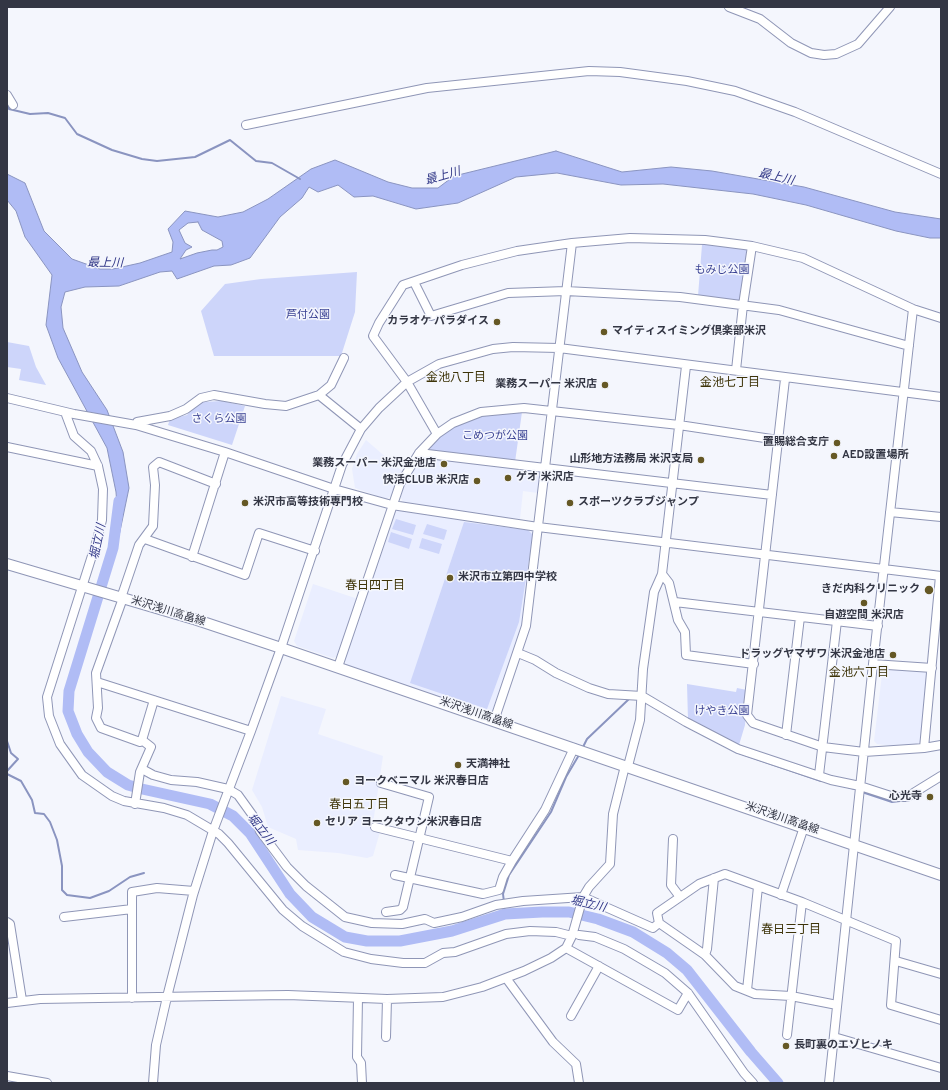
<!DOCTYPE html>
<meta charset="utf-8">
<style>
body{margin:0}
#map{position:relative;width:948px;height:1090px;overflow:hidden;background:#f4f6fd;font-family:Overpass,sans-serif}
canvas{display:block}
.frame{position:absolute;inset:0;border:8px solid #333644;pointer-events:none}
</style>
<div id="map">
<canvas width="948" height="1090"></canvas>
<div class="frame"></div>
</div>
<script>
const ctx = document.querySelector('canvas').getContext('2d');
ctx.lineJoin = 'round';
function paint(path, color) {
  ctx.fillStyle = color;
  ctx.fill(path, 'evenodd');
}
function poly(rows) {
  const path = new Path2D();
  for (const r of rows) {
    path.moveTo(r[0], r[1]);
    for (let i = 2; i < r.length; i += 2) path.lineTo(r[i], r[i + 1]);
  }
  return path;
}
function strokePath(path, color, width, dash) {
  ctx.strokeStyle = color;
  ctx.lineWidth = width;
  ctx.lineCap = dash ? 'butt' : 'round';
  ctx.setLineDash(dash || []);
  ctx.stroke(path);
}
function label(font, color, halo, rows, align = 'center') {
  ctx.font = font + ' Overpass,"Noto Sans JP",sans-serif';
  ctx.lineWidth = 3;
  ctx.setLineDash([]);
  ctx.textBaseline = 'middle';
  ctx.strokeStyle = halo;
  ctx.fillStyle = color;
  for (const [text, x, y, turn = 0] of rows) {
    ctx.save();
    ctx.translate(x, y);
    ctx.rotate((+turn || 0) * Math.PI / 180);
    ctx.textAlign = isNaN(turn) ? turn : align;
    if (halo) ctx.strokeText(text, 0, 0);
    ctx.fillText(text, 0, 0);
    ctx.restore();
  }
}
const built = poly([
 [366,440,402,471,393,495,386,499,355,488,352,469,357,454],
 [421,455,490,464,484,515,403,502,399,494,403,483],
 [490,464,540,469,538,493,523,491,520,519,484,515],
 [398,510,530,528,534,533,524,623,493,712,486,713,347,666,344,659,392,512],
 [313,584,358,599,339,656,333,658,297,646,294,641],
 [883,666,926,670,929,674,921,741,918,744,893,746,877,744,874,741],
 [281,696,326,709,318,734,383,756,372,830,380,832,373,856,367,858,338,853,298,850,296,839,268,827,262,807,252,790]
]);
const green = poly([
 [705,243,744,247,748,251,740,302,698,296,702,245],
 [357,272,355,312,341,356,214,356,201,311,225,284,261,279],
 [7,342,29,346,36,367,46,385,19,380,21,369,7,367],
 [222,401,245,406,232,445,168,425,170,419,187,415,194,407,202,402],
 [522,412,515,462,432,453,429,446,439,436,454,426,480,416],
 [396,519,416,525,413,535,392,529],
 [464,522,528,530,533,535,519,622,487,709,410,683],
 [427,524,447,530,444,540,423,534],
 [391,532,412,539,409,549,388,542],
 [422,538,442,544,439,554,419,548],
 [687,684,736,692,737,688,747,690,745,725,739,745,688,720]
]);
const water = poly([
 [556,151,622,172,671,167,712,171,804,187,895,212,941,219,941,238,930,238,896,231,806,205,753,194,663,184,621,185,557,173,516,177,458,203,416,209,373,196,354,197,338,185,318,192,309,187,302,198,280,217,250,258,231,265,214,266,177,279,172,271,160,272,119,286,85,287,65,292,61,307,63,328,82,372,107,410,123,452,129,488,119,536,116,492,107,448,58,358,46,325,52,275,25,237,16,211,7,200,7,174,25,183,44,231,72,259,100,269,113,269,140,263,172,252,173,242,168,229,185,211,218,217,243,212,268,199,311,169,335,160,388,182,412,188,438,188,454,176,556,151],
 [198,222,202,230,222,241,223,247,217,250,212,250,197,253,180,259,186,250,192,247,185,243,179,230,188,223,198,222]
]);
const stream = poly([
 [7,104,9,109,30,114,48,113,65,118,77,134,112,150,142,159,157,161,195,157,230,140,256,161,272,163,300,179],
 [7,741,11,753,18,759,7,771],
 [582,749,587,739,629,699],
 [736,752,821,781],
 [7,774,21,781,32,800,35,813,44,814,50,822,57,840,62,866,62,890,67,895,90,898,109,891,130,877,144,873],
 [848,787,858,790],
 [862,792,892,802,900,801],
 [504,902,503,894,509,875,551,812,566,777,579,755],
 [504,906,505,914]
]);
const river = poly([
 [119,501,113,548,69,691,68,711,77,734,88,752,107,772,128,785,142,789,210,804,233,816,250,833,290,894,312,917,345,937,367,941,400,941,452,931,505,914,542,912,569,912,598,919,633,932,667,953,687,970,751,1052,778,1083]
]);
const minor = poly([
 [729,7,760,19,791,43,811,53,824,55,836,54,858,44,890,7],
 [7,95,13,105],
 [246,125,427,88,589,71,620,72,687,81,735,91,795,112,941,174],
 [414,282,431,316,508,293,566,291,680,297,779,310,909,346],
 [736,370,743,305,752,246],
 [785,379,747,715,753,723,823,747,864,752,924,748,941,745],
 [319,395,361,429],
 [7,398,74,414,136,425,225,452,334,489,392,505,538,527,941,576],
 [65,412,74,436,91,451,98,466,103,489,102,520,97,540,47,697,49,716,60,744,82,775,112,796,124,801,164,808,187,815,219,834,228,843,283,910,302,926,344,952,371,959,403,963,425,963,443,953,455,952,506,934,530,931,556,932,572,936],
 [136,425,137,422,170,416,186,409,201,398,214,395,265,404,286,406,319,395,331,385,344,358],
 [437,434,407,382,373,336,379,323,403,285,462,265,517,251,572,243,630,238,705,240,752,246,803,258,913,309,941,318],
 [7,447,98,466],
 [419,453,772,495],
 [890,512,941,517],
 [145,539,245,575,259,533,315,551],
 [192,557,225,452],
 [662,574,669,583,678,620,685,632,686,655,754,664],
 [121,598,139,545,153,526,155,485,153,467,159,462,216,484],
 [123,598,96,673,98,708,96,718,101,728,140,742,142,740],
 [675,602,878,626],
 [518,653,535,660,556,673,589,688,608,694,642,696,686,722,738,749,831,780,860,786,894,797,907,797,941,776],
 [873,664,932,668],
 [338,667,400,484,419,453,437,434,453,423,481,412,524,408,679,425,778,440],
 [97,682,251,731],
 [494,721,526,626,572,243],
 [786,735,800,617],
 [924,748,940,576],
 [628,766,640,720,643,669,654,592,662,574,686,366],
 [142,769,153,775,171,780,197,782,228,789,238,795,256,820,260,831,287,867,306,886,345,917,372,923,402,924,425,919,434,923,462,917,496,905,523,901,583,897,653,928,659,923],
 [819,775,837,621],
 [381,783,429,797,403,907,400,910,386,912],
 [135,804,140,772,151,747,142,740,154,700],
 [375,827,512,861],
 [673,839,671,885,680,897],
 [395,875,483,894,499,890,503,877,512,861,545,810,574,748],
 [781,895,804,827],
 [64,917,132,909],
 [7,922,10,924,22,1000],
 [579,935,595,937,624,949,665,973,688,993,744,1073,753,1083],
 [566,948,678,1010,688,993],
 [705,955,707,949,714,878],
 [896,961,941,974],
 [506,978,553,1042,576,1064,579,1083],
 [747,990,758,887],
 [132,998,132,892,157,888,194,891],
 [358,998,357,1057,361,1063,362,1083],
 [7,1003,40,999,217,996,288,995,387,999,443,997,482,987,524,971,551,958,566,948,572,936,583,897,589,887,610,864,613,814,625,766],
 [837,1005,791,996,755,994,735,986,705,955,659,923,657,913,699,884,725,874,802,902,896,941,891,1005,941,1020],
 [571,1016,599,966],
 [787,1035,802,902],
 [386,1037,387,999],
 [834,1037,941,1068],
 [7,1076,47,1083],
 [153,1083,156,1045,167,997,193,895,213,831,251,731,281,648,342,465,361,429,379,408,407,382,439,364,493,349,513,347,559,348,941,397],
 [829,1083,873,664,913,309]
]);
const major = poly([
 [7,564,197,620,281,648,941,875]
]);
const markers = [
 [497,322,4,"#655825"],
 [604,332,4,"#655825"],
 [605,385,4,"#655825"],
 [837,443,4,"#655825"],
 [834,456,4,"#655825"],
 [701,460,4,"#655825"],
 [444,464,4,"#655825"],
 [508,478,4,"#655825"],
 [477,481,4,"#655825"],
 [245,503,4,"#655825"],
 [570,503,4,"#655825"],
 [450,578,4,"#655825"],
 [929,590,5,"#655825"],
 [864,603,4,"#655825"],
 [893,655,4,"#655825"],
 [458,765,4,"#655825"],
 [346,782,4,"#655825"],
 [930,797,4,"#655825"],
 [317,823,4,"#655825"],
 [786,1046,4,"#655825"]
];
const parkNames = [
 ["もみじ公園",722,271],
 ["芦付公園",308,316],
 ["さくら公園",219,420],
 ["こめつが公園",495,437],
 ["けやき公園",722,712]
];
const poiNames = [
 ["カラオケ パラダイス",489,322,"right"],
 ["マイティスイミング倶楽部米沢",612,332],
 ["業務スーパー 米沢店",597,385,"right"],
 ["置賜総合支庁",829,443,"right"],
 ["AED設置場所",842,456],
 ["山形地方法務局 米沢支局",693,460,"right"],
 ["業務スーパー 米沢金池店",436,464,"right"],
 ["ゲオ 米沢店",516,478],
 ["快活CLUB 米沢店",469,481,"right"],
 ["米沢市高等技術専門校",253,503],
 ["スポーツクラブジャンプ",578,503],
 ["米沢市立第四中学校",458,578],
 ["きだ内科クリニック",920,590,"right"],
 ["自遊空間 米沢店",864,616,"center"],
 ["ドラッグヤマザワ 米沢金池店",885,655,"right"],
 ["天満神社",466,765],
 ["ヨークベニマル 米沢春日店",354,782],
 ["心光寺",922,797,"right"],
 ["セリア ヨークタウン米沢春日店",325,823],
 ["長町裏のエゾヒノキ",794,1046]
];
const streetNames = [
 ["米沢浅川高畠線",168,612,17],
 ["米沢浅川高畠線",476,714,19],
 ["米沢浅川高畠線",782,819,19]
];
const waterNames = [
 ["最上川",443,177,-16],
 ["最上川",776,178,13],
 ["最上川",105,264,1],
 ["堀立川",99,542,-78],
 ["堀立川",260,830,52],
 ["堀立川",588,905,13]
];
const neighbourhoodNames = [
 ["金池八丁目",456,379],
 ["金池七丁目",730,384],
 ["春日四丁目",375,587],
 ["金池六丁目",859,674],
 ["春日五丁目",359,806],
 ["春日三丁目",791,931]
];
paint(built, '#eaeeff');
paint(green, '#cdd5fa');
paint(water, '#b0bcf5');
strokePath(water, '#8a94c0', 1);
strokePath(stream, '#8a94c0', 2);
strokePath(river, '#b0bcf5', 11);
strokePath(minor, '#8f96b6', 10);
strokePath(major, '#8f96b6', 12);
strokePath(minor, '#fff', 8);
strokePath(major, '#fff', 10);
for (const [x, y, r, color] of markers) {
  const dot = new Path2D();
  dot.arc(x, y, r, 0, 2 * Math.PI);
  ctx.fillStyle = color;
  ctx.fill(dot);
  strokePath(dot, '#f4f6fd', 1.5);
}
label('11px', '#3b4394', '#f4f6fd', parkNames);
label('bold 11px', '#333644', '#f4f6fd', poiNames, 'left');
label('11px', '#333644', '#f4f6fd', streetNames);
label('italic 12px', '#313787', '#f4f6fd', waterNames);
label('12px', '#3e3409', '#f4f6fd', neighbourhoodNames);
</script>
